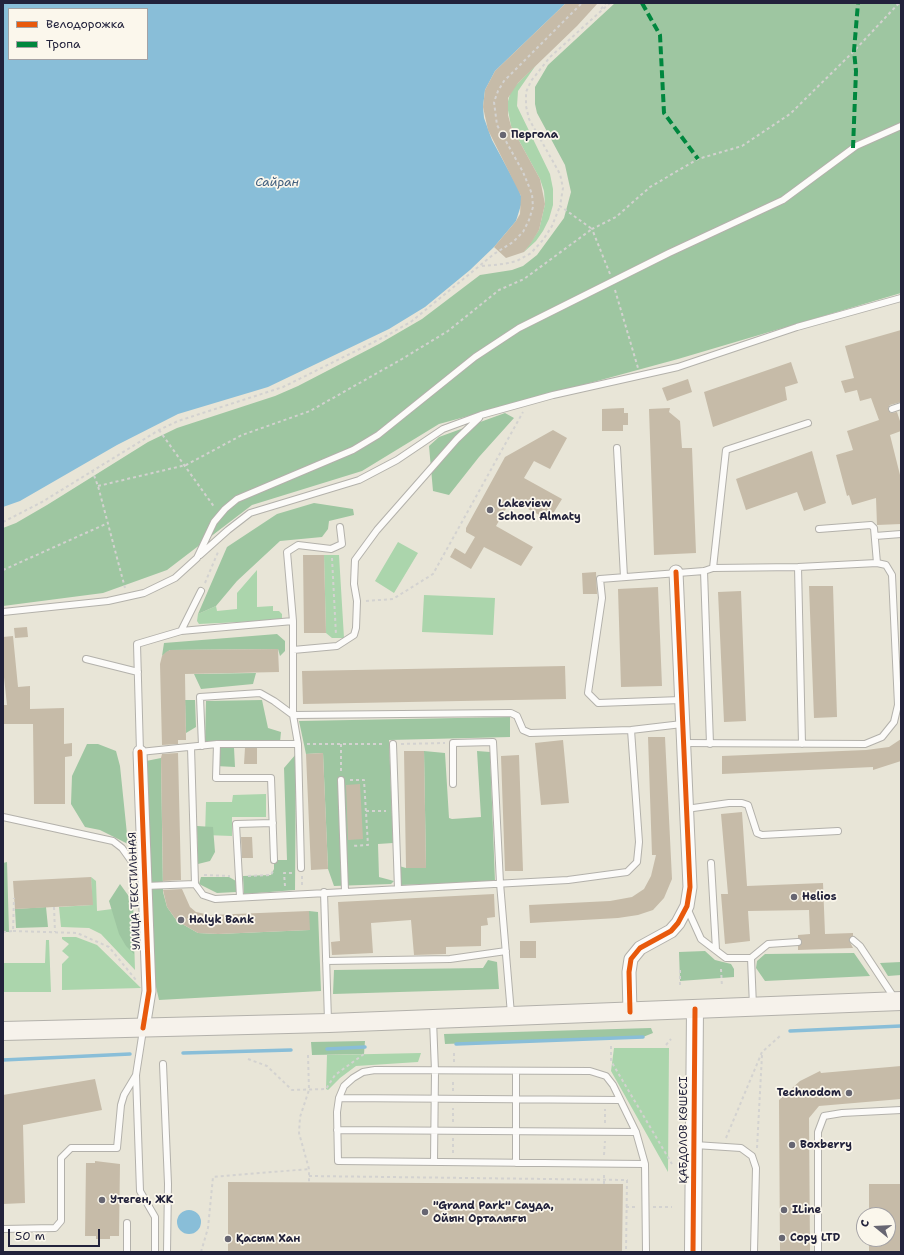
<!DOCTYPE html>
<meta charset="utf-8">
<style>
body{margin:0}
#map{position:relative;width:904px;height:1255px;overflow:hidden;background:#e8e5d7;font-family:"Shantell Sans",sans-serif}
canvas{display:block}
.frame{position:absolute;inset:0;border:4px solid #22223b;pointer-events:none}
.legend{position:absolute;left:8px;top:8px;width:140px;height:52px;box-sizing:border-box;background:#fbf7ec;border:1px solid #a4a2a5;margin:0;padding:5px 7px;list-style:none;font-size:12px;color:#22223b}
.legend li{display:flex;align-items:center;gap:8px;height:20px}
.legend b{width:20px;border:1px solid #a4a2a5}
.north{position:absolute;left:856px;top:1207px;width:40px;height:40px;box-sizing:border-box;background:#fbf7ec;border:1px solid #a4a2a5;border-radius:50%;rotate:288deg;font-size:11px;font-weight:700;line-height:16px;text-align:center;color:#22223b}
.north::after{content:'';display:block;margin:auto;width:14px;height:18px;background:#676672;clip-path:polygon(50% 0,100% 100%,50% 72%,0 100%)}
.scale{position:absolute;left:8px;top:1229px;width:92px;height:18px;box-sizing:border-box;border:2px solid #22223b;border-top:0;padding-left:5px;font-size:12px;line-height:14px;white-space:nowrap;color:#22223b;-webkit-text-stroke:3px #fbf7ec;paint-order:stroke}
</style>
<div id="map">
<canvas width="904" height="1255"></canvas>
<div class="frame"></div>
<ul class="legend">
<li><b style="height:5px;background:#e8590c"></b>Велодорожка</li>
<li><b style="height:5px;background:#00873e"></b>Тропа</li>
</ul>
<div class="north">С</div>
<div class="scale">50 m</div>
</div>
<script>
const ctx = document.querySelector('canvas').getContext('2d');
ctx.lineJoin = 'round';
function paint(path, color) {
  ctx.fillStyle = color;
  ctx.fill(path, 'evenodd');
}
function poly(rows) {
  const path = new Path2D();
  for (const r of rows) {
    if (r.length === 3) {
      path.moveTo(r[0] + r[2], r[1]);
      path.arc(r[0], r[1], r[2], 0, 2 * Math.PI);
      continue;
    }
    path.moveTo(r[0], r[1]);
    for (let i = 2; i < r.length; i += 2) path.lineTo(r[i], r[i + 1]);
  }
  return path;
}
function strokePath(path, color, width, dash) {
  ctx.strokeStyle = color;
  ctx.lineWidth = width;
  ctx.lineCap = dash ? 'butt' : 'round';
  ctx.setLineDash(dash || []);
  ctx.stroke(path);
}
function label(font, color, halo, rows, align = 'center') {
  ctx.font = font + ' "Shantell Sans",sans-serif';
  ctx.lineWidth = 3.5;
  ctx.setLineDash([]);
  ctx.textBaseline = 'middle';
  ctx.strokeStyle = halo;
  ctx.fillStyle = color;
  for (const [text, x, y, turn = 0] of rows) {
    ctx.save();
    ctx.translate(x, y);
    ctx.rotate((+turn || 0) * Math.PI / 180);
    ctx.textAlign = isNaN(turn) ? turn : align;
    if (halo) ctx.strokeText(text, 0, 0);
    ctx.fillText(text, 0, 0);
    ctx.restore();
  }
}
const green = poly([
 [536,65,518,91,517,106,550,174,553,189,553,205,549,219,543,231,536,241,524,252,539,230,545,204,544,191,540,179,511,126,507,105,511,90],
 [398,542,418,553,394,593,375,581],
 [324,555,339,555,344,638,332,638,326,633],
 [257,570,257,607,273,606,273,611,279,611,282,614,282,620,199,624,197,621,198,614,216,606,217,611,237,609,237,593],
 [424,595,495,598,493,635,422,632],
 [266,794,266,817,232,817,232,836,205,835,206,802,232,802,233,795],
 [91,877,96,881,97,911,128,907,133,902,135,970,101,934,89,928,61,927,59,907,92,905],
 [62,937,76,937,97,945,141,988,62,990,62,964,69,957,62,951,69,944,62,939],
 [46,940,49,940,51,992,3,992,3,963,45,963],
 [614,1048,669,1048,668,1172,611,1071],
 [421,1053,418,1062,356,1066,340,1078,328,1090,326,1089,327,1055]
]);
const forest = poly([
 [615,3,901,3,901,293,678,359,439,424,362,471,252,505,167,570,103,593,3,606,3,528,16,523,47,505,148,442,177,428,275,396,298,386,379,344,422,319,480,275,512,270,523,266,537,255,564,218,571,192,565,165,537,113,535,104,535,87,548,65],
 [505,413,514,418,479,457,449,495,433,491,429,446,439,437],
 [314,503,353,509,354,515,329,521,328,529,322,537,280,541,237,581,216,606,198,614,227,547,277,514],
 [277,634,285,641,285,651,280,656,278,649,170,650,162,656,164,643],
 [256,673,253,684,201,689,194,674],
 [185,700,195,700,196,727,186,733],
 [262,700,268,728,281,732,280,742,205,742,206,701],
 [510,717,510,737,389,740,393,843,378,844,379,877,394,881,391,884,334,886,328,869,323,753,306,754,299,721],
 [87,744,98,744,116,751,120,766,128,844,100,830,85,827,71,804,72,776],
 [217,747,234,748,235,767,216,766],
 [424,751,445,753,449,818,452,819,481,817,477,751,490,752,495,882,400,885,399,866,406,868,426,868],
 [296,754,295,890,244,894,243,876,271,875,274,869,274,860,287,860,284,768],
 [161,758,163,892,167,907,177,921,198,933,218,934,309,930,309,911,318,912,321,991,159,1000,153,974,146,761],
 [197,826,213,827,215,852,210,861,198,864],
 [7,862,9,932,3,932,3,863],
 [201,877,229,877,236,881,236,892,217,893,199,884],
 [120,884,133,902,134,954,126,946,119,934,109,901],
 [46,907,48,927,16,928,15,909],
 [705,951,715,960,731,964,734,969,734,977,680,981,679,952],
 [854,953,870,976,765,981,756,968,757,961,765,954],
 [488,960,497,962,499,989,333,994,334,970,483,968],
 [901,962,901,975,888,976,880,963],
 [651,1028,653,1033,643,1037,445,1044,444,1034],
 [365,1041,364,1054,312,1055,311,1042]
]);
const water = poly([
 [3,3,566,3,495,71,485,90,483,107,484,118,492,140,518,188,521,196,521,205,516,221,494,247,470,270,425,307,389,329,268,387,178,414,117,445,20,501,3,507],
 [9,9,147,9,147,59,9,59],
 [189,1222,12]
]);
const stream = poly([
 [790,1031,901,1026],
 [456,1044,643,1037],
 [327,1049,365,1047],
 [183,1053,291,1050],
 [3,1060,130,1054]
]);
const building = poly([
 [566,3,598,3,577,26,518,83,508,98,508,115,511,126,540,179,545,204,539,230,531,243,524,252,506,258,494,247,516,221,520,214,521,196,488,130,483,107,485,90,495,71],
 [901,330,901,402,890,405,888,408,891,413,897,412,901,424,901,431,890,435,901,479,901,524,877,525,876,498,852,505,849,495,847,496,836,455,853,450,847,431,879,420,871,398,860,401,857,390,845,393,841,381,854,378,845,346],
 [791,362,798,383,785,387,787,400,713,427,704,392],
 [688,379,692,392,667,401,662,388],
 [624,408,624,413,628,413,628,425,623,425,623,431,602,431,602,409],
 [670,408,669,412,680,421,682,448,692,448,696,553,654,555,649,409],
 [553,430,567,438,550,469,534,461,524,478,562,499,549,520,511,500,496,526,533,547,521,566,484,547,471,569,450,557,455,548,465,554,475,537,466,532,466,528,505,457],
 [812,451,826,503,804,511,797,492,746,510,736,479],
 [303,555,324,555,326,633,304,633],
 [596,572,597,594,583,594,582,573],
 [809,586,833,586,837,717,814,718],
 [658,587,662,686,621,687,618,589],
 [741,591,746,721,724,722,718,592],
 [27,627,28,637,15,638,14,628],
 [13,636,18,687,30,686,30,709,64,708,64,744,72,743,72,756,65,757,65,804,34,804,33,724,3,724,3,705,7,705,3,668,3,637],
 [278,649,279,672,185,674,186,740,178,740,178,744,162,745,160,664,162,656,166,652,170,650],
 [565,666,566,699,303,704,302,671],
 [648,737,665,737,672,879,664,898,653,910,638,915,618,918,530,923,529,905,610,901,632,897,644,889,651,876,656,855,652,855],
 [901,739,901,761,873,770,873,767,722,774,722,756,866,750,889,747],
 [563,740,569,803,541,805,535,743],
 [245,748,257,748,257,764,244,764],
 [404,751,424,751,426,868,406,868],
 [178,753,181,880,163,881,161,758,162,754],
 [323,753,328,869,311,870,306,754],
 [519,755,523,871,505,871,501,756],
 [360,784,363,839,348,840,346,785],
 [742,812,747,886,823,883,825,934,853,933,853,936,849,940,853,948,798,950,798,946,802,942,798,938,798,935,810,934,809,910,748,911,750,941,725,944,721,894,728,894,721,814],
 [241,837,252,837,253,858,242,858],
 [91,877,93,905,15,909,13,881],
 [182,889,190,907,196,912,210,915,309,911,310,930,218,934,198,933,177,921,167,907,163,890],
 [494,894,495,917,487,918,488,925,481,926,481,946,446,947,446,954,414,955,411,920,371,923,373,953,332,955,331,942,340,941,338,902],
 [520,941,536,941,536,958,520,958],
 [901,1066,901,1099,819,1106,809,1118,810,1252,780,1252,779,1100,800,1081,820,1071,821,1073],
 [95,1079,102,1110,23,1125,25,1203,3,1204,3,1095],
 [95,1161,120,1164,119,1236,110,1236,110,1239,96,1239,96,1236,85,1236,86,1163,95,1163],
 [228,1182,623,1184,622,1252,228,1252],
 [869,1184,901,1184,901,1252,869,1252,869,1239,888,1239,888,1215,869,1215]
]);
const path = poly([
 [601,9,606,3],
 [482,266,504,264,517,261,531,253,543,240,552,226,560,206],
 [610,274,592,229,616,217,650,187,698,159,742,146,790,114,854,51,899,3],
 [615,290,638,368],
 [159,430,215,508],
 [92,470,98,486,125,588],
 [98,486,186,465,242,435,310,411,402,359,448,331,499,290,524,279,592,229,560,206,563,188,560,174,529,119,526,106,526,92,531,81,550,57,610,3],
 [3,522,42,502,159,430,178,421,283,387,388,335,412,321,494,254,513,242,523,232,529,220,533,207,532,194,523,172,497,125,494,102,498,91,504,81,582,3],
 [332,558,336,635],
 [3,570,108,523],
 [205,583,218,552],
 [366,601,393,599,433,574,523,412],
 [307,744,385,744],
 [401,744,445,743],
 [341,771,341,744],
 [350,780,364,780,368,845,352,846],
 [366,811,386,811],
 [204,875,230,876],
 [248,876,271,875,274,869],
 [302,876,302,885],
 [285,886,284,873,294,873],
 [54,907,55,932],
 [13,931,77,933,109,947,136,980],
 [3,932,13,931,14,898],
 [721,969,722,987],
 [680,970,680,986],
 [666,1045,671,1039],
 [611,1046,611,1061,672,1164],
 [308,1055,309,1090,300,1117,299,1133,309,1169,309,1182],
 [248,1059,267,1066,292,1090,326,1089,335,1075,364,1054],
 [454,1062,454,1052],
 [453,1091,453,1079],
 [453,1122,453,1108],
 [605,1123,605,1109],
 [726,1138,762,1052,781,1035],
 [757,1148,762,1055],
 [453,1153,453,1138],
 [604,1155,605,1141],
 [309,1176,627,1180,626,1252],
 [604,1184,604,1173],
 [626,1207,637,1207],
 [653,1207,672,1207],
 [201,1252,208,1228,213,1177,309,1169]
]);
const service = poly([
 [892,409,901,406],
 [617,448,624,577],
 [819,529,871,525,874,528,877,563],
 [875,536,901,534],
 [200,555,228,530,250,513,359,480,397,460,443,429,481,415,553,395,678,367,797,327,901,298],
 [798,567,802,744],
 [713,568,726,450,808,423],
 [704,571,710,744],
 [201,591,181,631,137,644,140,752,217,744,298,744,293,715,293,621,287,552,298,545,331,549,342,544,340,527],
 [3,612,108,601,144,593,175,578,197,558,214,522,225,509,237,499,353,450,378,435,475,357,519,328,669,253,783,200,856,146,901,126],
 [181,631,293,621],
 [293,650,337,646,354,635,356,628,357,601,354,584,355,560,377,530,457,439,479,418],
 [86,659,138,672],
 [681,700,598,703,588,693,602,598,600,579,704,571,713,568,798,567,877,563,886,565,892,575,898,705,894,722,882,737,865,744,683,743],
 [217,744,216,778,271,778,274,860],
 [298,744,301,868],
 [393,744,398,889],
 [202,746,200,697,260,693,274,701,293,715,511,713,517,716,523,730,530,733,631,730,682,724],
 [191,747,195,884,203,895,215,899,568,880,627,872,637,862,639,842,631,730],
 [341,780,345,891],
 [453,784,453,743,493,742,500,883,511,1014],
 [686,809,729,803,742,803,748,805,757,833,762,835,838,831],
 [3,817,113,841,122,848,142,876],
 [711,863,716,950],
 [145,886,195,884],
 [324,892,328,1021],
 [240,897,236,824,273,823],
 [687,908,701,939,726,958,751,958,768,944,798,942],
 [853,940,860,946,895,999],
 [751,958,753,1006],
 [326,961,450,959,506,951],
 [433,1020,435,1071,434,1162],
 [143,1030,136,1075,140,1191,155,1217,155,1252],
 [163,1064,168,1184,167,1252],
 [516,1071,516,1163],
 [339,1098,620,1100],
 [337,1130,636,1132],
 [695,1145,741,1148,752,1156,756,1168,754,1252],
 [645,1164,338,1161,337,1112,339,1098,344,1086,353,1078,363,1072,375,1070,590,1071,606,1076,613,1085,636,1132,645,1164,646,1252],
 [3,1229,55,1228,61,1221,61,1158,71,1148,117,1148,121,1105,124,1095,136,1075],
 [127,1252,127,1223],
 [818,1252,818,1132,824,1116,842,1113,901,1110]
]);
const minor = poly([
 [140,752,149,991,143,1028],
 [630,1012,629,972,631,959,640,948,671,931,678,923,687,906,690,887,676,572]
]);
const tertiary = poly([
 [693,1252,695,1009]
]);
const secondary = poly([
 [3,1031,329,1023,901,1001]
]);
const quiet = poly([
 [642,3,660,35,664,113,698,159],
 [853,148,856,71,854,51,858,3]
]);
const cycleway = poly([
 [140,752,149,991,143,1028],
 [630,1012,629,972,631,959,640,948,671,931,678,923,687,906,690,887,676,572],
 [693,1252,695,1009]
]);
const markers = [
 [503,135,4,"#676672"],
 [490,510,4,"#676672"],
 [794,897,4,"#676672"],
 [181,920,4,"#676672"],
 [849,1093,4,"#676672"],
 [792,1145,4,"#676672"],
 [102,1200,4,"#676672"],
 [784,1210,4,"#676672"],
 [425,1212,4,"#676672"],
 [782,1238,4,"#676672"],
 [228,1239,4,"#676672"]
];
const poiNames = [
 ["Пергола",511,135],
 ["Lakeview",498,504],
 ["School Almaty",498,517],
 ["Helios",802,897],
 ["Halyk Bank",189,920],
 ["Technodom",841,1093,"right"],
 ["Boxberry",800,1145],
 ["Утеген, ЖК",110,1200],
 ["\"Grand Park\" Сауда,",433,1206],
 ["Ойын Орталығы",433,1219],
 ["ILine",792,1210],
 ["Copy LTD",790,1238],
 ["Қасым Хан",236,1239]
];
const streetNames = [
 ["УЛИЦА ТЕКСТИЛЬНАЯ",135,891,-92],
 ["ҚАБДОЛОВ КӨШЕСІ",684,1130,-90]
];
const waterNames = [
 ["Сайран",277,183]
];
paint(green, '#abd5ac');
paint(forest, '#9ec6a1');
paint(water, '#89bed8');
strokePath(stream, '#89bed8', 3.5);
paint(building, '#c6bba8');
strokePath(service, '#b3b1ab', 8);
strokePath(minor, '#b3b1ab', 15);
strokePath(tertiary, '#b3b1ab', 18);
strokePath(secondary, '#b3b1ab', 20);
strokePath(path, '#d3d2d0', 2, [3, 3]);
strokePath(service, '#fcfbf9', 6);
strokePath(minor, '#fcfbf9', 13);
strokePath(tertiary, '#fcfbf9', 16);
strokePath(secondary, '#f6f2eb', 18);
strokePath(quiet, '#00873e', 4, [8, 4]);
strokePath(cycleway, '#e8590c', 5);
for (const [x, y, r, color] of markers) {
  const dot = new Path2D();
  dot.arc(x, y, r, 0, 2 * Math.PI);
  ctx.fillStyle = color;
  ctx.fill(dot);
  strokePath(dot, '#fbf7ec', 1.5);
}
label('bold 11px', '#22223b', '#fbf7ec', poiNames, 'left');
label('11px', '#22223b', '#fbf7ec', streetNames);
label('italic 12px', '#3b5a7a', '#fbf7ec', waterNames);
</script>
